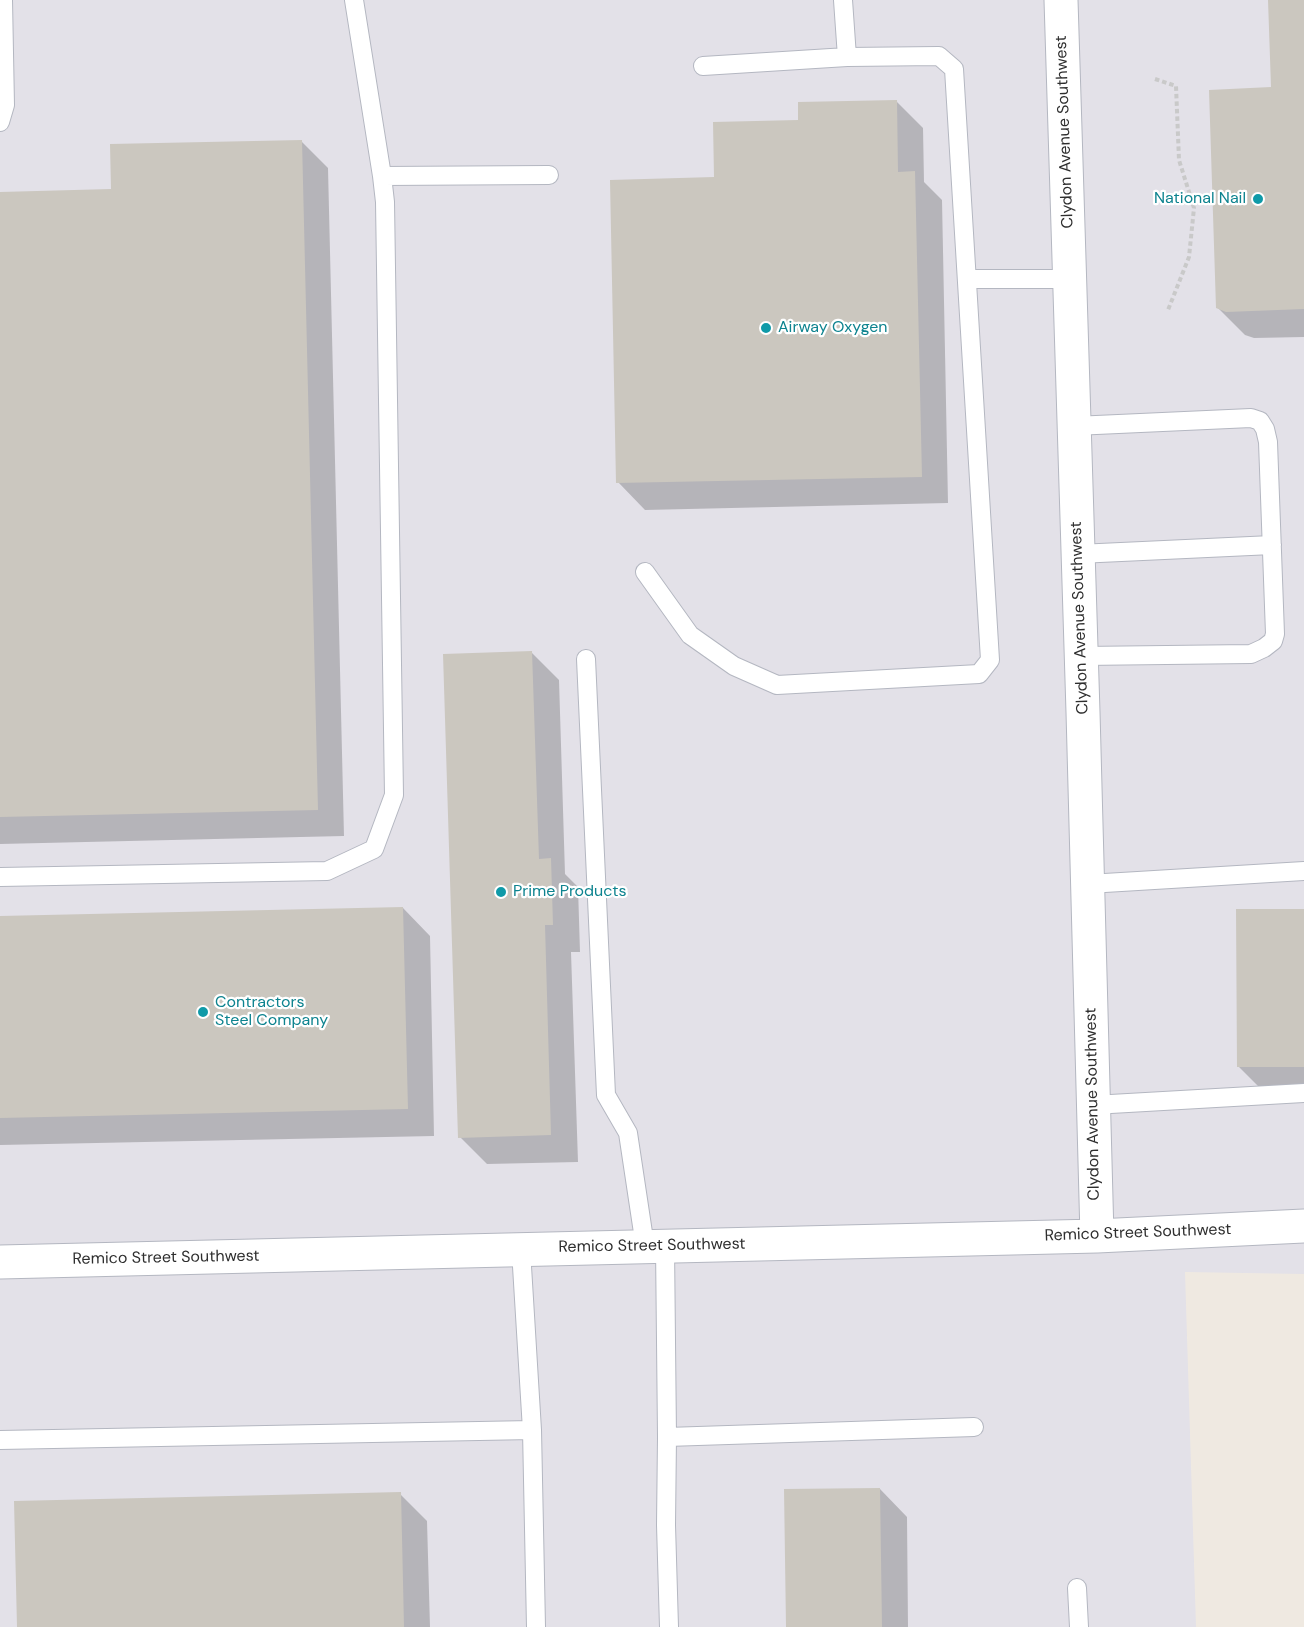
<!DOCTYPE html>
<style>
body{margin:0}
canvas{display:block;background:#efe9e1}
</style>
<canvas width="1304" height="1627"></canvas>
<script>
const ctx = document.querySelector('canvas').getContext('2d');
ctx.lineJoin = 'round';
function paint(path, color) {
  ctx.fillStyle = color;
  ctx.fill(path, 'evenodd');
}
function poly(rows) {
  const path = new Path2D();
  for (const r of rows) {
    path.moveTo(r[0], r[1]);
    for (let i = 2; i < r.length; i += 2) path.lineTo(r[i], r[i + 1]);
  }
  return path;
}
function strokePath(path, color, width, dash) {
  ctx.strokeStyle = color;
  ctx.lineWidth = width;
  ctx.lineCap = dash ? 'butt' : 'round';
  ctx.setLineDash(dash || []);
  ctx.stroke(path);
}
function label(font, color, halo, rows, align = 'center') {
  ctx.font = font + ' "DM Sans",sans-serif';
  ctx.lineWidth = 4.5;
  ctx.setLineDash([]);
  ctx.textBaseline = 'middle';
  ctx.strokeStyle = halo;
  ctx.fillStyle = color;
  for (const [text, x, y, turn = 0] of rows) {
    ctx.save();
    ctx.translate(x, y);
    ctx.rotate((+turn || 0) * Math.PI / 180);
    ctx.textAlign = isNaN(turn) ? turn : align;
    if (halo) ctx.strokeText(text, 0, 0);
    ctx.fillText(text, 0, 0);
    ctx.restore();
  }
}
const industrial = poly([
 [0,0,1304,0,1304,1274,1185,1272,1196,1627,0,1627]
]);
const shadow = poly([
 [1270,0,1304,0,1304,337,1254,338,1245,335,1217,307,1273,89],
 [896,101,923,128,924,182,942,200,948,503,645,510,618,482,716,179,800,122],
 [301,141,328,168,344,836,0,844,0,193,112,191],
 [532,653,559,680,565,874,578,887,580,952,571,952,578,1162,487,1164,460,1137],
 [403,908,430,936,434,1136,0,1145,0,917],
 [1304,910,1304,1087,1259,1087,1238,1066],
 [880,1489,907,1517,908,1627,787,1627],
 [400,1494,427,1521,430,1627,18,1627]
]);
const building = poly([
 [1268,0,1304,0,1304,309,1226,312,1216,308,1209,90,1271,87],
 [897,100,898,172,915,171,922,477,616,483,610,180,714,177,713,122,798,120,798,102],
 [302,140,318,810,0,817,0,192,111,189,110,144],
 [532,651,539,859,551,858,553,925,545,925,551,1135,458,1138,443,654],
 [403,907,408,1109,0,1118,0,916],
 [1236,909,1304,909,1304,1067,1237,1067],
 [880,1488,882,1627,786,1627,784,1489],
 [401,1492,404,1627,17,1627,14,1501]
]);
const path = poly([
 [1155,79,1176,86,1179,160,1194,208,1189,257,1168,310]
]);
const lane = poly([
 [354,0,382,176,549,175],
 [703,66,847,57,843,0],
 [0,122,5,105,3,0],
 [967,279,1070,279],
 [1074,426,1251,418,1260,421,1265,429,1268,442,1275,634,1273,641,1264,648,1251,654,1082,656],
 [1078,554,1272,545],
 [645,572,690,635,734,666,777,685,979,674,990,660,954,69,939,56,847,57],
 [586,659,606,1095,628,1133,645,1246],
 [0,877,327,871,374,849,394,795,385,202,382,176],
 [1088,884,1304,871],
 [1093,1105,1304,1093],
 [665,1246,667,1437,974,1427],
 [521,1250,532,1430],
 [667,1437,666,1525,669,1627],
 [0,1440,532,1430,536,1627],
 [1077,1588,1079,1627]
]);
const street = poly([
 [1061,0,1083,712,1097,1236],
 [0,1262,1097,1236,1304,1226]
]);
const markers = [
 [1258,199,6,"#0f9aa8"],
 [766,328,6,"#0f9aa8"],
 [501,892,6,"#0f9aa8"],
 [203,1012,6,"#0f9aa8"]
];
const streetNames = [
 ["Clydon Avenue Southwest",1065,132,-92],
 ["Clydon Avenue Southwest",1080,618,-92],
 ["Clydon Avenue Southwest",1093,1104,-91],
 ["Remico Street Southwest",1138,1233,-2],
 ["Remico Street Southwest",652,1246,-1],
 ["Remico Street Southwest",166,1258,-1]
];
const cultureNames = [
 ["National Nail",1246,199,"right"],
 ["Airway Oxygen",778,328],
 ["Prime Products",513,892],
 ["Contractors",215,1003],
 ["Steel Company",215,1021]
];
paint(industrial, '#e3e1e8');
paint(shadow, '#0003');
paint(building, '#cbc7bf');
strokePath(lane, '#b4b7c1', 20);
strokePath(street, '#b4b7c1', 35);
strokePath(path, '#c9c9c9', 4, [4.5, 3]);
strokePath(lane, '#fff', 18);
strokePath(street, '#fff', 33);
for (const [x, y, r, color] of markers) {
  const dot = new Path2D();
  dot.arc(x, y, r, 0, 2 * Math.PI);
  ctx.fillStyle = color;
  ctx.fill(dot);
  strokePath(dot, '#fff', 2);
}
label('16px', '#2e2e2e', '#fff', streetNames);
label('16px', '#0d838f', '#fff', cultureNames, 'left');
</script>
